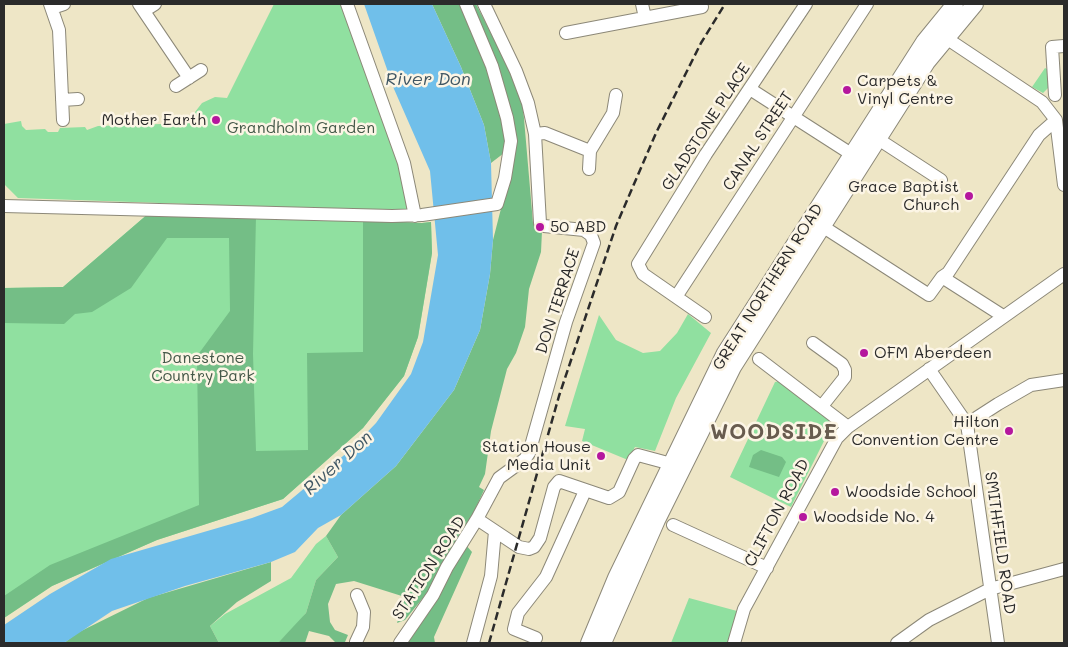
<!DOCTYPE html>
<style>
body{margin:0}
#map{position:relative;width:1068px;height:647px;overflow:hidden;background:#eee6c6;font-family:Mali,sans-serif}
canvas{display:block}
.frame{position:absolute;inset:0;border:5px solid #2b2b2b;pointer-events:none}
</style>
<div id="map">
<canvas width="1068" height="647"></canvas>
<div class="frame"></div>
</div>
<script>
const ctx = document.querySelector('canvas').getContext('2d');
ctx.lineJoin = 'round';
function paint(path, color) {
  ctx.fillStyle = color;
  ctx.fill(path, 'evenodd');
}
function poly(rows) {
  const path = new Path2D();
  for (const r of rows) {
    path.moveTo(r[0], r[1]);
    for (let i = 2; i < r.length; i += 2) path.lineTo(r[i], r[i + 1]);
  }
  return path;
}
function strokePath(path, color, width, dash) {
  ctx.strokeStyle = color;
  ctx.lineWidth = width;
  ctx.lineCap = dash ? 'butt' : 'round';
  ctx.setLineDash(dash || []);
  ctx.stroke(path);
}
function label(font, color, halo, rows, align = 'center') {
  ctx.font = font + ' Mali,sans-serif';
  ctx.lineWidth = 5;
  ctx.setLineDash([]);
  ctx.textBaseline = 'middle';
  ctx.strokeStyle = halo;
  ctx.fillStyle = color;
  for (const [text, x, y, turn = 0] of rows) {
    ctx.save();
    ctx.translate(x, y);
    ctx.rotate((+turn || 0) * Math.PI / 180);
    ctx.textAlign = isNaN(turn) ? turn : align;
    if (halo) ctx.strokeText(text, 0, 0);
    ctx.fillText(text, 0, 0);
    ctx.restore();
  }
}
const green = poly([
 [274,4,341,4,399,162,408,209,360,210,18,198,4,184,4,124,21,121,22,126,26,130,45,129,48,132,58,132,60,128,85,127,87,130,98,126,193,123,195,112,202,103,215,97,227,98],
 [1045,68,1047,69,1049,87,1043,93,1032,87],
 [149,213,422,223,431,222,432,253,418,337,404,376,363,428,283,499,157,540,52,586,4,618,4,288,63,287],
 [688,314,711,333,676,398,655,451,635,447,628,460,582,441,585,429,565,426,599,315,616,340,643,353,660,351,677,333],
 [782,381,834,421,791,507,730,477,775,382],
 [326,536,338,557,316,580,306,613,296,626,278,643,219,643,210,626,225,614,291,578,316,544],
 [689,598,737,611,728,643,671,643]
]);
const forest = poly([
 [432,4,462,4,484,58,507,138,504,153,491,163,484,125,461,67],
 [469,4,476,4,509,69,523,107,533,223,542,231,541,252,529,289,525,327,516,353,507,369,491,431,485,474,479,487,484,490,470,521,431,588,405,620,397,623,405,597,354,581,336,584,328,604,330,622,335,630,348,635,345,642,336,643,329,636,309,631,305,643,278,643,306,613,316,580,338,557,326,536,341,515,396,466,454,390,480,330,490,274,493,240,506,189,514,138],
 [149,213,256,216,253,354,256,451,308,450,307,353,363,352,363,220,422,223,431,222,432,253,418,337,404,376,363,428,283,499,157,540,52,586,4,618,4,596,50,565,199,505,197,356,230,311,229,238,167,238,131,288,92,312,75,314,64,324,4,323,4,288,63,287],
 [761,450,782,457,786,462,779,477,749,467,753,455],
 [465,544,472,552,434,637,435,643,404,643],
 [271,562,271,581,237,602,210,626,219,643,64,643,77,633,148,598]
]);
const water = poly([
 [364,4,432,4,461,67,484,125,491,163,493,240,490,274,480,330,454,390,396,466,341,515,318,528,295,552,271,562,185,586,112,611,64,643,4,643,4,625,50,594,111,559,252,518,282,507,349,451,376,423,411,374,423,342,438,255,430,171,394,89]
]);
const minor = poly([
 [50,4,59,30,63,120],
 [139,4,189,78],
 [347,4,404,163,415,216],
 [642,4,645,18],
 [52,8,64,4],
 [144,11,155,4],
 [566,33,702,7],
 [946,38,1042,102,1056,120,1064,185],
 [176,86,201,70],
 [750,89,859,159],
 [1055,95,1052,47,1064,46],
 [62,100,78,99],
 [535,134,545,133,590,151,613,113,616,95],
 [878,139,941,180],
 [589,169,590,151],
 [4,206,392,216,422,215,497,204,505,178,511,141,507,118,492,66,466,4],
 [822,226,929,295,942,277,948,273,1039,135,1056,120],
 [942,277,1003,316],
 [676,297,867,4],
 [705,317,643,274,638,264,706,154,806,4],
 [813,343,842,364,845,370,845,377,822,406],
 [759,359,848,427],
 [929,369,967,424,998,643],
 [967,424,998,404,1031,385,1064,380],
 [477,519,519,547,529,549,534,547,540,538,554,487,559,481,609,498,619,492,634,459,638,455,664,462,678,469],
 [673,525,767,568],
 [536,638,514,629,518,613,546,577,585,491],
 [356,642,363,627,364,612,357,595],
 [400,643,433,595,447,567,477,519,499,478,525,459,529,453,566,322,594,243,591,235,584,230,544,226,540,223,535,134,528,103,516,71,484,4],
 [473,643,491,576,495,531],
 [734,643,744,609,837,438,848,427,1064,274],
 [897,643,929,620,990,589,1064,569]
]);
const major = poly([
 [589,643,616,578,725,353,924,42,955,4],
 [603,643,657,520,733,367,927,62,975,4]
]);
const rail = poly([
 [489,643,559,396,616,226,656,133,701,43,725,4]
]);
const markers = [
 [847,90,5,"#b5179e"],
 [216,120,5,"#b5179e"],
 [969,196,5,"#b5179e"],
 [540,227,5,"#b5179e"],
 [864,353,5,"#b5179e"],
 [1009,431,5,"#b5179e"],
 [601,456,5,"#b5179e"],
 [835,492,5,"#b5179e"],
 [803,517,5,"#b5179e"]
];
const poiNames = [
 ["Carpets &",857,81],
 ["Vinyl Centre",857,99],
 ["Mother Earth",206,120,"right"],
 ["Grace Baptist",959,187,"right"],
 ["Church",959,205,"right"],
 ["50 ABD",550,227],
 ["OFM Aberdeen",874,353],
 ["Hilton",999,422,"right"],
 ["Convention Centre",999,440,"right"],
 ["Station House",591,447,"right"],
 ["Media Unit",591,465,"right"],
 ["Woodside School",845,492],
 ["Woodside No. 4",813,517]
];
const streetNames = [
 ["GLADSTONE PLACE",706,127,-57],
 ["CANAL STREET",758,141,-57],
 ["GREAT NORTHERN ROAD",768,287,-58],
 ["DON TERRACE",558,301,-72],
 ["CLIFTON ROAD",777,513,-62],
 ["SMITHFIELD ROAD",1000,543,82],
 ["STATION ROAD",429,568,-57]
];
const parkNames = [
 ["Grandholm Garden",301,128],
 ["Danestone",203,358],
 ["Country Park",203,376]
];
const waterNames = [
 ["River Don",428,79],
 ["River Don",338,463,-42]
];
const districtNames = [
 ["WOODSIDE",774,433]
];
paint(green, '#90e0a0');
paint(forest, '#74be86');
paint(water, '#70bfea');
strokePath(minor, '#8c8878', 14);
strokePath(major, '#8c8878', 18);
strokePath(minor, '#fff', 12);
strokePath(major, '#fff', 16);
strokePath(rail, '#2b2b2b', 2.5, [8, 4]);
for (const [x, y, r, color] of markers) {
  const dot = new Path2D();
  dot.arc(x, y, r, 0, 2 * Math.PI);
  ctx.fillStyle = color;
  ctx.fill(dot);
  strokePath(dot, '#fcf5e5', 2);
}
label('16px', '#2b2b2b', '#fcf5e5', poiNames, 'left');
label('16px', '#2b2b2b', '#fcf5e5', streetNames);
label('16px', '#445848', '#fcf5e5', parkNames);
label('italic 18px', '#405764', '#fcf5e5', waterNames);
ctx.letterSpacing = '1px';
label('bold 21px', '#685c4f', '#fcf5e5', districtNames);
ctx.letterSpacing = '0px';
</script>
